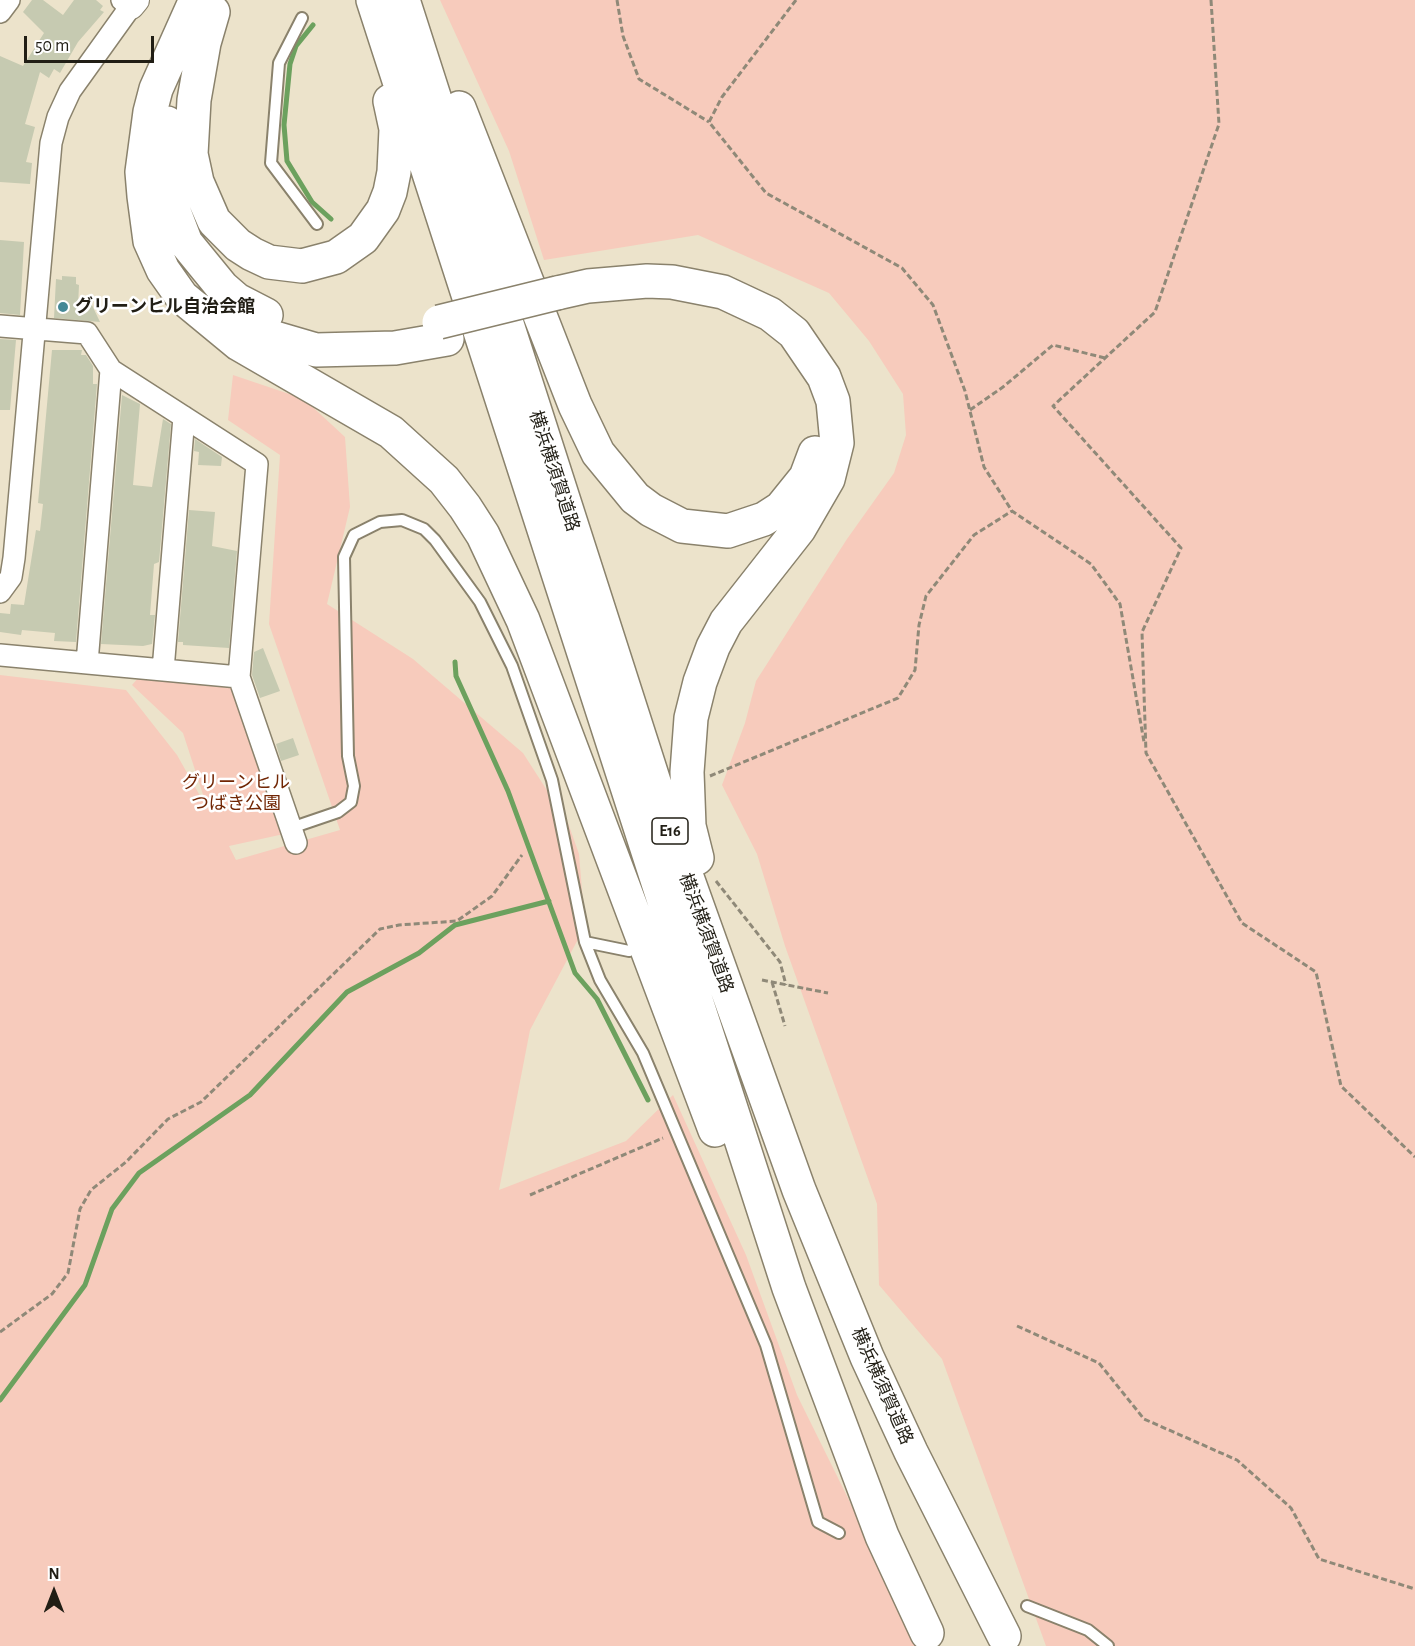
<!DOCTYPE html>
<meta charset="utf-8">
<style>
body{margin:0}
#map{position:relative;width:1415px;height:1646px;overflow:hidden;background:#ece3cb;font-family:"Alegreya Sans",sans-serif}
canvas{display:block}
.north{position:absolute;left:24px;top:1562px;width:60px;height:60px;-webkit-text-stroke:4px #fff;paint-order:stroke;rotate:0deg;font-size:16px;font-weight:700;line-height:24px;text-align:center;color:#211e15}
.north::after{content:'';display:block;margin:auto;width:21px;height:27px;background:#211e15;clip-path:polygon(50% 0,100% 100%,50% 72%,0 100%)}
.scale{position:absolute;left:24px;top:36px;width:130px;height:27px;box-sizing:border-box;border:3px solid #211e15;border-top:0;padding-left:8px;font-size:18px;line-height:21px;white-space:nowrap;color:#211e15;-webkit-text-stroke:4px #fff;paint-order:stroke}
</style>
<div id="map">
<canvas width="1415" height="1646"></canvas>
<div class="north">N</div>
<div class="scale">50 m</div>
</div>
<script>
const ctx = document.querySelector('canvas').getContext('2d');
ctx.lineJoin = 'round';
function paint(path, color) {
  ctx.fillStyle = color;
  ctx.fill(path, 'evenodd');
}
function poly(rows) {
  const path = new Path2D();
  for (const r of rows) {
    path.moveTo(r[0], r[1]);
    for (let i = 2; i < r.length; i += 2) path.lineTo(r[i], r[i + 1]);
  }
  return path;
}
function strokePath(path, color, width, dash) {
  ctx.strokeStyle = color;
  ctx.lineWidth = width;
  ctx.lineCap = dash ? 'butt' : 'round';
  ctx.setLineDash(dash || []);
  ctx.stroke(path);
}
function label(font, color, halo, rows, align = 'center') {
  ctx.font = font + ' "Alegreya Sans","Noto Sans JP",sans-serif';
  ctx.lineWidth = 5;
  ctx.setLineDash([]);
  ctx.textBaseline = 'middle';
  ctx.strokeStyle = halo;
  ctx.fillStyle = color;
  for (const [text, x, y, turn = 0] of rows) {
    ctx.save();
    ctx.translate(x, y);
    ctx.rotate((+turn || 0) * Math.PI / 180);
    ctx.textAlign = isNaN(turn) ? turn : align;
    if (halo) ctx.strokeText(text, 0, 0);
    ctx.fillText(text, 0, 0);
    ctx.restore();
  }
}
const green = poly([
 [440,0,1415,0,1415,1646,1046,1646,942,1359,879,1285,877,1204,785,946,757,854,722,785,745,723,756,681,847,539,894,473,906,435,903,394,869,341,829,293,698,235,544,260,509,151],
 [233,375,304,399,345,437,350,507,327,604,413,659,523,753,568,823,579,854,585,926,530,1030,499,1190,626,1141,673,1095,746,1255,797,1395,921,1646,0,1646,0,675,126,690,177,755,208,810,183,733,132,685,139,677,234,688,284,834,229,846,236,860,340,830,269,624,280,455,228,420]
]);
const stream = poly([
 [313,25,296,46,290,64,284,125,287,161,312,202,331,219],
 [455,662,456,676,508,791,575,973,597,999,648,1100],
 [0,1400,85,1285,112,1209,139,1173,250,1095,347,992,419,953,455,925,549,901]
]);
const building = poly([
 [32,0,43,0,63,15,74,0,96,0,103,6,100,10,104,12,78,42,60,73,54,69,49,78,40,72,25,124,35,127,26,162,32,163,30,184,0,182,0,56,23,66,44,33,23,12],
 [0,240,24,242,20,315,0,313],
 [62,276,76,277,76,284,79,285,78,306,90,301,100,322,54,318,56,279,62,280],
 [0,339,16,340,10,410,0,410],
 [52,350,82,350,81,355,86,355,93,366,93,384,97,384,76,642,54,641,55,633,22,630,21,635,0,632,0,613,10,614,11,604,24,605,36,530,40,531,43,504,38,503],
 [122,395,140,404,133,485,152,487,163,419,171,424,159,562,154,564,150,615,155,615,152,644,143,646,101,644],
 [195,439,222,457,221,466,198,465,199,452,194,451],
 [189,510,215,512,212,546,237,551,229,648,183,645,183,642,178,642],
 [263,648,280,691,260,698,252,675,254,652],
 [293,738,299,755,281,761,276,744]
]);
const path = poly([
 [617,0,623,36,639,79,709,122],
 [796,0,722,97,709,122,766,193,902,268,933,305,965,391,984,467,1012,511,1091,564,1120,604,1144,742],
 [1211,0,1219,124,1155,312,1053,406,1181,548,1142,632,1146,753,1242,923,1316,972,1341,1086,1415,1157],
 [970,410,1003,387,1053,345,1105,358],
 [710,776,898,698,915,670,919,625,926,596,974,535,1012,511],
 [716,881,780,962,786,985],
 [762,980,828,993],
 [772,982,785,1026],
 [530,1195,663,1138],
 [1017,1326,1099,1363,1144,1419,1237,1460,1291,1508,1319,1559,1415,1589],
 [0,1332,52,1294,68,1273,80,1209,91,1190,126,1162,168,1119,201,1102,380,929,399,925,457,921,492,896,522,855]
]);
const service = poly([
 [302,18,279,63,271,163,317,224],
 [291,828,338,812,351,802,354,786,348,756,344,557,354,535,380,522,402,520,424,529,435,540,480,602,512,666,552,780,585,942,600,980,643,1053,766,1345,818,1522,839,1533],
 [585,942,629,951],
 [1027,1606,1088,1630,1108,1646]
]);
const minor = poly([
 [0,12,9,0],
 [0,326,87,333,111,370,257,464,239,677,296,843],
 [0,592,11,577,14,558,51,143,58,117,70,91,131,6,122,0],
 [0,655,239,677],
 [87,663,111,370],
 [163,670,184,417]
]);
const tertiary = poly([
 [131,6,136,0]
]);
const motorway = poly([
 [373,0,789,1288,882,1536,927,1633],
 [403,0,664,813,799,1190,867,1357,911,1452,1004,1636],
 [213,12,204,43,194,100,191,154,197,182,214,221,238,245,252,254,269,262,302,266,336,257,363,238,383,210,390,192,394,172,396,129,390,101],
 [459,108,575,405,598,453,635,498,651,510,682,526,728,531,764,519,781,508,806,477,815,453],
 [167,123,164,160,167,193,186,243,222,287,237,300,266,315],
 [144,196,150,241,163,270,182,297,239,344,391,432,444,480,465,507,483,535,523,620,715,1130],
 [151,218,144,196,142,172,150,112,156,89,194,4],
 [557,293,588,286,647,281,672,282,723,292,770,314,794,333,824,377,833,401,837,443,828,479,799,529,726,622,713,647,700,682,691,718,687,772,689,826,697,858],
 [228,315,275,338,316,350,395,348,447,339]
]);
const motorwayBridge = poly([
 [439,322,557,293]
]);
const markers = [
 [63,307,6,"#448896"]
];
const shields = [
 [670,831,36]
];
const shieldNames = [
 ["E16",670,831]
];
const poiNames = [
 ["グリーンヒル自治会館",75,307]
];
const streetNames = [
 ["横浜横須賀道路",554,471,72],
 ["横浜横須賀道路",706,933,70],
 ["横浜横須賀道路",882,1386,66]
];
const parkNames = [
 ["グリーンヒル",236,783],
 ["つばき公園",236,804]
];
paint(green, '#f7cbbc');
strokePath(stream, '#6ca15e', 5);
paint(building, '#c6cab1');
strokePath(service, '#8a826c', 14);
strokePath(minor, '#8a826c', 24);
strokePath(tertiary, '#8a826c', 28);
strokePath(motorway, '#8a826c', 36);
strokePath(path, '#8f8978', 3, [6, 3]);
strokePath(service, '#fff', 10);
strokePath(minor, '#fff', 21);
strokePath(tertiary, '#fff', 26);
strokePath(motorway, '#fff', 33);
strokePath(motorwayBridge, '#8a826c', 36, []);
strokePath(motorwayBridge, '#fff', 33);
for (const [x, y, r, color] of markers) {
  const dot = new Path2D();
  dot.arc(x, y, r, 0, 2 * Math.PI);
  ctx.fillStyle = color;
  ctx.fill(dot);
  strokePath(dot, '#fff', 2);
}
for (const [x, y, w] of shields) {
  const box = new Path2D();
  box.roundRect(x - w / 2, y - 13, w, 26, 4.5);
  ctx.fillStyle = '#fff';
  ctx.fill(box);
  strokePath(box, '#211e15', 1.5);
}
label('bold 16px', '#211e15', null, shieldNames);
label('bold 18px', '#211e15', '#fff', poiNames, 'left');
label('18px', '#211e15', '#fff', streetNames);
label('18px', '#712604', '#fff', parkNames);
</script>
